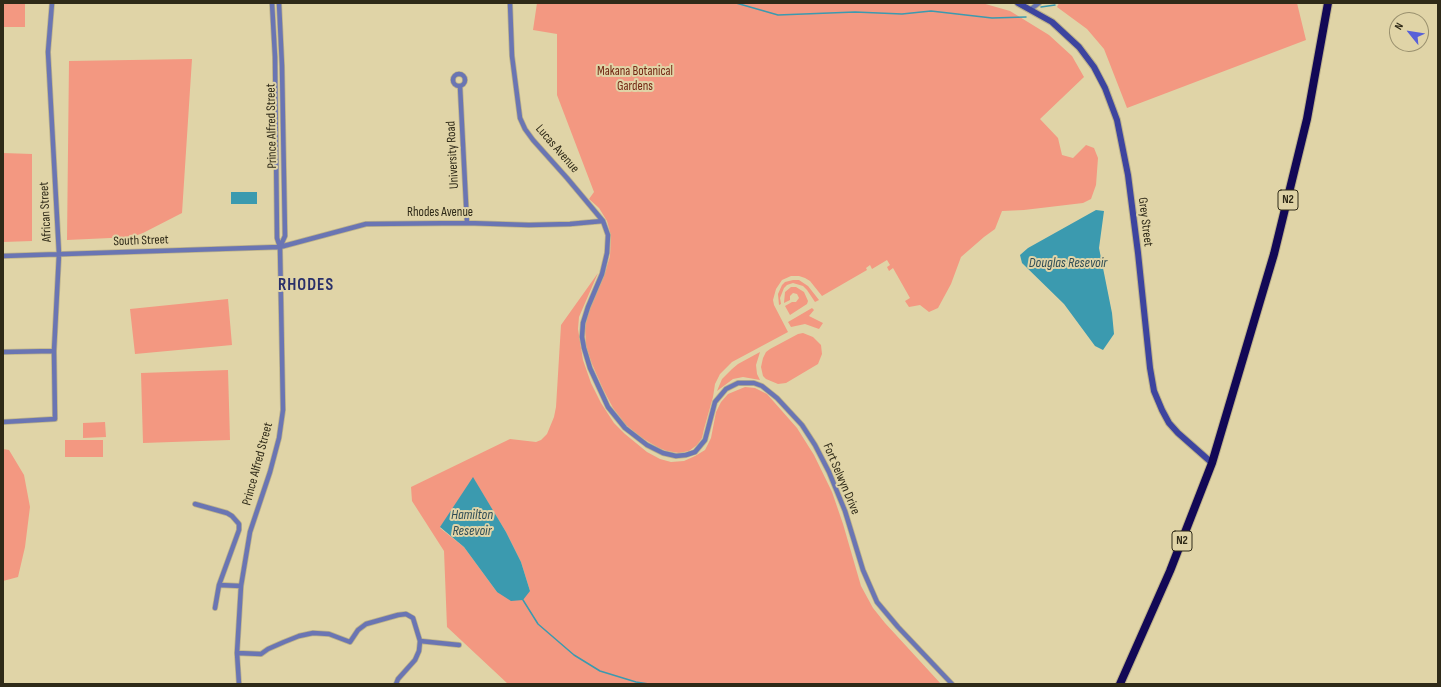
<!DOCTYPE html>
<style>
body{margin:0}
#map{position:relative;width:1441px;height:687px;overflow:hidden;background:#e0d4a7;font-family:"Sofia Sans Condensed",sans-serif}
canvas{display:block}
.frame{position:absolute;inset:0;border:4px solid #2f2a18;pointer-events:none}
.north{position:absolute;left:1389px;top:12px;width:40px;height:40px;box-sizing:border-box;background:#e0d4a7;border:1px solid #99906e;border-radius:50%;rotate:300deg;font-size:11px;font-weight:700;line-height:16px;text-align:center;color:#2f2a18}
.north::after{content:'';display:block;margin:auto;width:14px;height:18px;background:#5861d8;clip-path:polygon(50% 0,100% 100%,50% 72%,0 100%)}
</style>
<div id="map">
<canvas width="1441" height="687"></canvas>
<div class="frame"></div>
<div class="north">N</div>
</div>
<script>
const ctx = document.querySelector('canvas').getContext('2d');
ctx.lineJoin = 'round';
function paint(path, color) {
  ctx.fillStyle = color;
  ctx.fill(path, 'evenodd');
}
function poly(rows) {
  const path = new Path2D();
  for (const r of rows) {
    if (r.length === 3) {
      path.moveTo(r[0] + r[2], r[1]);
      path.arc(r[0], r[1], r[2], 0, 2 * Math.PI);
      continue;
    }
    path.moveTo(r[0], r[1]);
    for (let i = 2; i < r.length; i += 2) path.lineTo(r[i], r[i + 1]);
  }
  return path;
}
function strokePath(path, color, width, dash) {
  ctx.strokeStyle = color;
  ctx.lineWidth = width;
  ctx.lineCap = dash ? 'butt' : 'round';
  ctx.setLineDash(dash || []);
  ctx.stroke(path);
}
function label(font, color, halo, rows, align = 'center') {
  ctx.font = font + ' "Sofia Sans Condensed",sans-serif';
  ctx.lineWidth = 4;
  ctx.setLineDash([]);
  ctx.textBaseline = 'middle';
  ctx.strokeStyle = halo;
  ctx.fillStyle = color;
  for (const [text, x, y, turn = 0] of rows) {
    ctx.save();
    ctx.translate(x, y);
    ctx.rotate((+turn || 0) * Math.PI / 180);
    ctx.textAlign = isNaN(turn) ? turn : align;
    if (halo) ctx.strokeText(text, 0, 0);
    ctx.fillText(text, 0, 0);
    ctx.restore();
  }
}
const green = poly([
 [3,3,25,3,25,27,3,27],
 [537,3,982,3,1010,11,1049,35,1072,56,1084,77,1040,119,1058,138,1062,155,1073,158,1086,145,1094,148,1098,158,1096,185,1091,199,1083,203,1024,210,1002,211,995,229,984,237,961,257,951,284,938,308,929,312,920,305,909,307,905,301,910,298,893,268,889,271,887,267,890,265,887,260,872,269,870,265,866,268,867,270,822,296,810,281,805,278,799,276,791,276,782,280,776,289,773,300,774,305,788,332,732,362,720,374,715,384,713,397,704,429,702,438,697,445,689,451,679,453,667,451,659,448,642,438,626,425,613,408,603,389,592,364,586,346,585,328,588,313,604,276,610,256,611,236,607,221,599,208,589,199,594,192,557,95,557,34,533,30],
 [1059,3,1297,3,1306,40,1127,108,1104,49,1087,29,1057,7],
 [192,59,182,213,143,233,132,237,67,240,69,61],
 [3,153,32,154,32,241,3,242],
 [598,273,579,317,578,329,583,360,591,383,601,403,614,423,625,434,647,452,660,459,671,462,684,461,695,456,705,450,711,438,716,412,721,402,728,394,745,387,755,388,767,394,797,428,814,455,832,492,843,524,861,586,873,608,885,623,941,684,508,684,447,627,444,551,412,501,411,487,510,439,536,442,541,440,547,434,554,417,556,407,561,325],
 [473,478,506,532,521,562,530,591,497,592,464,547,440,528],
 [793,280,799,280,808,286,819,300,815,302,807,290,803,286,793,283,787,285,784,288,780,298,781,304,779,305,778,294,782,285,785,282],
 [791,287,796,287,804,292,808,301,807,304,790,315,785,306,792,302,796,302,799,298,797,294,793,293,790,296,790,300,784,303,785,292],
 [228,299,232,345,135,354,130,309],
 [812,308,814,310,809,316,823,323,819,329,805,324,791,327,788,322],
 [803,333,813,337,821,345,822,354,818,364,786,383,778,384,766,379,763,376,761,367,763,358,766,352,770,349,798,334],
 [760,352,756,365,757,374,760,380,743,377,733,379,717,391,722,379,732,369,738,364],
 [228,370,230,440,143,443,141,373],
 [105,422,106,437,83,438,83,423],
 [65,440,103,440,103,457,65,457],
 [3,449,9,450,24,475,30,507,25,547,18,577,3,581]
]);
const water = poly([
 [231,192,257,192,257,204,231,204],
 [1096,210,1104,211,1099,248,1112,313,1114,334,1103,350,1095,346,1064,304,1022,263,1020,255,1028,248],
 [473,477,506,532,521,562,530,591,523,600,511,601,497,592,464,547,440,527]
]);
const stream = poly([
 [736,3,778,15,855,12,902,14,931,11,992,18,1026,17],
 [1041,7,1055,5],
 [523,600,538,624,574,655,600,671,636,682,649,684]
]);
const street = poly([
 [279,3,282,66,285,236,280,247],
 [510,3,512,56,520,118,525,129,533,140,567,178,603,221,608,235,607,253,602,274,588,307,583,323,582,337,584,348,590,368,608,407,625,428,647,445,663,453,676,456,686,455,695,452,705,440,715,402,726,389,738,383,754,383,762,386,777,398,802,425,815,445,829,472,845,511,863,570,877,602,898,627,952,684],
 [1031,9,1039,3],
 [459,80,6],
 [460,86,467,223],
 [3,256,280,247,366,224,467,223,529,225,570,224,603,221],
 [3,352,54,351],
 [3,422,55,419,54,351,59,254,48,52,52,3],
 [195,504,227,513,232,516,239,524,239,530,219,585],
 [215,608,219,585,241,586],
 [420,641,459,645],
 [237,653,261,654,268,649,284,642,299,636,313,633,329,634,350,642,358,630,366,624,398,615,406,614,413,618,420,641,419,651,415,660,398,679,396,684],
 [239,684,237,653,241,586,250,532,270,472,279,438,283,410,280,247,277,238,275,57,272,3]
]);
const secondary = poly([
 [1018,3,1052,22,1079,47,1094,67,1105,88,1117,120,1128,175,1138,253,1150,368,1154,391,1162,410,1169,423,1178,433,1212,463]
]);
const highway = poly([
 [1120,684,1170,571,1212,463,1274,254,1307,119,1328,3]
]);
const shields = [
 [1288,200,20],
 [1182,541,20]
];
const shieldNames = [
 ["N2",1288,200],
 ["N2",1182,541]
];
const parkNames = [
 ["Makana Botanical",635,72],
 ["Gardens",635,87]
];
const streetNames = [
 ["Prince Alfred Street",272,126,-91],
 ["Lucas Avenue",557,149,49],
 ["University Road",453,155,-93],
 ["African Street",46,212,-93],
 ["Rhodes Avenue",440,213],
 ["Grey Street",1145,222,83],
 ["South Street",141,241,-2],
 ["Prince Alfred Street",258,464,-75],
 ["Fort Selwyn Drive",841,479,67]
];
const waterNames = [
 ["Douglas Resevoir",1068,263],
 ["Hamilton",472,515],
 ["Resevoir",472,531]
];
const districtNames = [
 ["RHODES",306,286]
];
paint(green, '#f39881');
paint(water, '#3b9aaf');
strokePath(stream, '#3b9aaf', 1.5);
strokePath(street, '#bdb28a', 6);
strokePath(secondary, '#bdb28a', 8);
strokePath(highway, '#bdb28a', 10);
strokePath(street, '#6a75b3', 4.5);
strokePath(secondary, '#3d449f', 6);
strokePath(highway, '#120856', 8);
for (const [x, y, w] of shields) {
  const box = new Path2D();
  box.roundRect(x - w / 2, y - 10, w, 20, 3);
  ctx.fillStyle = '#e0d4a7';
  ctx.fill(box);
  strokePath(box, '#2f2a18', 1);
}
label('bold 12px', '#2f2a18', null, shieldNames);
label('13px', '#722713', '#e0d4a7', parkNames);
label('13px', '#2f2a18', '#e0d4a7', streetNames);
label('italic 14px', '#304d55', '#e0d4a7', waterNames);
ctx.letterSpacing = '1px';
label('bold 17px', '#2a306a', '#e0d4a7', districtNames);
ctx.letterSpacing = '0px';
</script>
